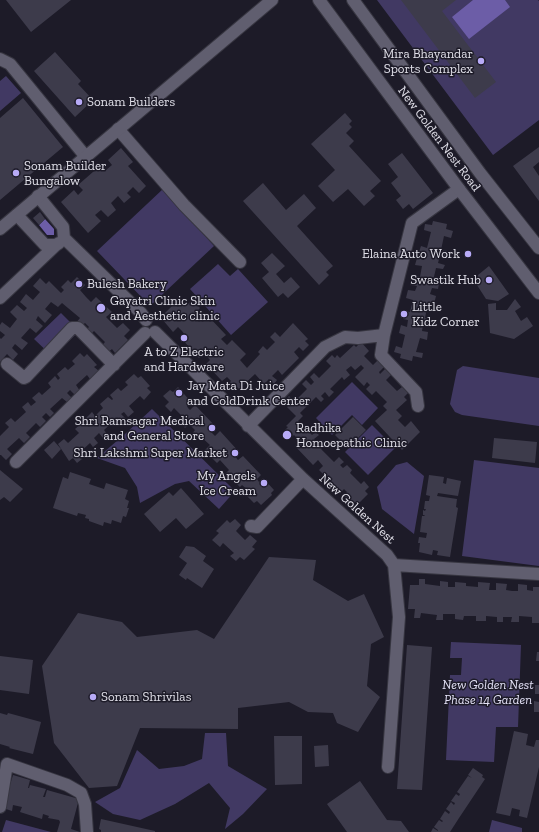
<!DOCTYPE html>
<style>
body{margin:0}
canvas{display:block;background:#1d1b28}
</style>
<canvas width="539" height="832"></canvas>
<script>
const ctx = document.querySelector('canvas').getContext('2d');
ctx.lineJoin = 'round';
function paint(path, color) {
  ctx.fillStyle = color;
  ctx.fill(path, 'evenodd');
}
function poly(rows) {
  const path = new Path2D();
  for (const r of rows) {
    path.moveTo(r[0], r[1]);
    for (let i = 2; i < r.length; i += 2) path.lineTo(r[i], r[i + 1]);
  }
  return path;
}
function strokePath(path, color, width, dash) {
  ctx.strokeStyle = color;
  ctx.lineWidth = width;
  ctx.lineCap = dash ? 'butt' : 'round';
  ctx.setLineDash(dash || []);
  ctx.stroke(path);
}
function label(font, color, halo, rows, align = 'center') {
  ctx.font = font + ' "Zilla Slab",serif';
  ctx.lineWidth = 3;
  ctx.setLineDash([]);
  ctx.textBaseline = 'middle';
  ctx.strokeStyle = halo;
  ctx.fillStyle = color;
  for (const [text, x, y, turn = 0] of rows) {
    ctx.save();
    ctx.translate(x, y);
    ctx.rotate((+turn || 0) * Math.PI / 180);
    ctx.textAlign = isNaN(turn) ? turn : align;
    if (halo) ctx.strokeText(text, 0, 0);
    ctx.fillText(text, 0, 0);
    ctx.restore();
  }
}
const green = poly([
 [377,0,538,0,539,1,539,120,493,155],
 [6,76,21,93,0,111,0,81],
 [163,189,214,246,150,306,97,251],
 [218,264,230,276,238,269,268,302,231,335,190,289],
 [61,313,79,331,53,357,34,339],
 [463,366,539,378,539,426,462,415,455,412,450,404,457,370],
 [352,382,378,408,362,425,352,415,332,435,316,418],
 [152,409,235,491,219,509,189,481,175,484,140,503,137,487,125,468,97,458,125,434],
 [372,425,395,448,368,475,345,452],
 [474,460,539,468,539,566,462,556],
 [407,462,424,476,414,534,382,509,377,487,396,465],
 [451,642,521,645,518,727,496,727,494,762,446,760,450,675,461,675,462,658,450,658],
 [205,733,226,733,228,766,267,789,243,814,225,829,230,808,209,783,175,804,140,820,113,814,95,802,120,788,137,750,159,769,184,766,202,759],
 [6,820,51,832,2,832],
 [492,820,522,828,522,832,489,832]
]);
const water = poly([
 [473,0,505,0,510,7,469,39,452,17],
 [45,219,54,229,54,235,47,235,39,225]
]);
const building = poly([
 [6,0,71,0,31,32],
 [401,0,456,0,442,11,496,82,475,98],
 [55,52,81,81,78,84,93,100,75,117,34,71],
 [23,98,63,147,0,200,0,118],
 [345,113,352,121,349,124,352,127,346,133,354,141,349,146,381,181,370,191,375,196,364,206,348,189,333,202,318,186,335,170,311,144],
 [539,147,539,162,533,167,539,176,539,201,513,166],
 [121,148,133,162,128,166,146,186,139,193,133,187,127,193,131,197,124,203,118,196,111,203,116,210,108,217,101,210,95,215,101,221,88,233,61,202,74,190,78,195,83,190,78,185,101,165,106,170,112,165,108,160],
 [402,153,433,193,413,209,409,204,403,209,396,200,401,196,391,183,398,177,388,164],
 [263,183,286,210,304,194,316,208,297,226,333,266,326,272,329,275,319,285,243,201],
 [40,212,45,219,39,225,33,218],
 [433,221,447,224,446,229,453,231,451,238,444,236,441,250,448,251,446,257,440,255,438,263,445,265,443,269,436,268,433,281,439,283,438,289,432,288,430,294,436,296,434,304,428,303,425,318,430,320,429,326,423,325,422,331,428,332,427,340,420,338,416,352,423,353,422,358,413,356,412,361,400,358,401,354,394,352,396,346,402,348,405,335,399,333,401,325,407,327,408,320,403,319,404,311,410,312,413,300,406,298,408,290,415,291,417,286,410,285,412,275,420,277,422,266,415,265,417,258,424,260,426,253,419,252,421,246,427,248,431,232,424,230,425,224,432,225],
 [272,253,285,266,276,274,284,283,291,277,300,287,288,298,283,293,278,297,262,278,269,272,261,263],
 [489,266,509,294,498,301,486,299,477,285,478,275],
 [77,277,85,285,80,290,86,297,91,302,96,297,112,312,106,317,117,328,123,323,130,330,124,336,128,340,115,353,112,349,106,354,100,348,105,342,94,331,89,336,84,332,89,327,85,323,80,327,76,323,80,318,62,303,58,307,51,302,45,309,52,315,45,323,38,316,36,320,43,326,36,333,30,328,21,338,28,343,22,350,15,344,12,348,18,354,13,360,7,354,0,362,0,338,1,339,5,335,0,331,0,325,2,322,10,328,17,319,10,312,17,305,24,311,27,308,20,302,26,294,33,300,40,292,33,286,40,278,46,284,49,281,61,293,64,290,61,287,68,280,71,283],
 [180,298,187,305,192,300,200,308,195,313,202,320,207,315,226,335,221,339,227,345,232,340,246,354,240,360,247,368,260,354,258,352,263,346,267,350,275,342,270,337,275,332,280,337,293,323,308,339,305,341,309,345,303,351,299,347,294,352,299,358,282,375,278,370,272,376,277,380,274,384,269,379,264,384,255,374,239,389,237,387,233,391,227,385,231,381,227,377,222,381,206,364,210,360,204,353,199,358,181,338,185,335,182,331,178,327,173,332,162,319,166,315,165,313],
 [515,299,521,307,515,311,521,321,527,317,533,326,514,339,490,333,488,304,496,303,496,310,507,310],
 [361,342,369,351,364,356,373,365,378,360,384,367,379,372,380,374,385,369,391,375,386,380,397,391,402,387,408,393,404,397,407,400,396,410,402,416,398,420,405,427,411,421,420,432,402,450,375,421,387,410,383,406,387,402,376,391,372,395,366,389,370,385,367,382,364,386,355,377,364,368,361,365,355,370,351,366,346,370,350,375,344,380,342,377,330,389,334,392,329,397,325,392,321,396,324,399,321,402,316,397,300,413,303,416,298,421,312,435,316,432,319,435,314,439,318,444,322,440,326,444,321,449,334,462,339,457,344,462,340,465,343,468,347,465,352,470,350,473,361,484,364,481,369,487,365,491,368,494,357,505,355,502,353,505,343,495,347,492,344,489,341,492,319,470,323,466,318,460,313,465,295,446,300,441,294,435,288,440,282,433,288,427,286,426,296,416,287,407,289,405,285,401,289,396,294,402,307,389,302,384,306,380,311,385,314,382,310,377,314,373,319,378,331,366,326,361,332,355,335,358,337,355,343,361,340,358,354,345,356,347],
 [80,353,84,357,87,354,97,365,94,367,99,371,90,379,87,375,76,385,80,391,75,395,70,390,67,393,72,398,67,402,62,398,50,409,54,413,50,417,46,413,42,417,46,421,40,427,36,423,26,433,30,437,24,443,19,438,7,449,12,454,6,460,1,455,0,455,0,436,9,427,5,423,11,418,15,422,26,412,22,407,28,402,31,406,36,402,32,398,39,392,42,395,51,387,48,383,55,376,58,380,60,378,57,374,65,367,68,370,75,364,72,361],
 [134,374,138,378,141,376,150,386,147,388,151,392,144,400,140,396,129,406,134,412,128,417,124,412,121,414,126,419,120,424,116,419,104,430,107,434,103,438,99,433,94,438,98,443,93,447,90,443,78,454,82,459,77,463,73,458,69,461,58,444,64,439,68,443,79,433,75,429,82,423,85,426,88,423,85,419,92,412,95,416,103,408,100,404,108,397,112,400,113,399,110,395,118,388,121,391,128,385,125,382],
 [178,387,191,402,187,406,188,408,190,410,195,405,216,427,211,432,215,436,220,431,240,453,236,457,237,459,238,460,243,456,261,475,257,479,259,482,263,478,274,490,271,493,272,495,261,505,257,501,254,503,247,496,250,492,242,485,240,487,235,482,237,479,235,476,230,479,225,474,229,470,220,460,217,463,211,457,215,453,213,452,210,455,205,450,210,445,199,435,196,438,192,434,195,430,189,424,185,428,182,424,186,420,174,408,171,412,165,406,169,402,163,396,170,390,173,392],
 [353,417,366,430,348,448,335,435],
 [494,438,537,442,535,463,492,458],
 [54,441,61,449,52,459,44,450],
 [0,470,23,489,10,502,4,497,0,500],
 [70,472,91,479,89,484,104,489,106,483,128,490,125,499,129,501,127,508,129,508,126,517,123,516,121,523,112,520,111,524,104,522,103,526,89,521,89,519,85,518,86,515,78,513,77,516,53,508,63,477,68,479],
 [429,475,444,477,443,483,446,484,447,478,461,481,458,496,438,493,437,496,457,499,456,507,458,508,450,557,437,555,438,551,433,550,432,555,419,552,420,543,418,543,419,537,426,538,427,533,420,532,422,516,424,516,425,515,423,515,423,510,425,511,426,509,424,509,425,501,429,501,430,496,426,495],
 [181,488,204,514,186,529,176,518,160,532,144,514,169,492,173,496],
 [235,519,241,525,236,531,245,540,250,535,257,541,252,547,255,549,244,560,240,557,236,561,230,556,234,553,223,543,220,547,212,540,219,533,216,531,227,520,230,523],
 [186,546,194,547,206,556,203,561,214,569,202,588,187,578,186,580,179,575,187,563,179,557],
 [269,557,316,560,313,580,348,601,364,594,384,637,371,644,367,686,380,697,358,732,337,723,333,713,308,712,289,702,238,708,238,729,140,728,117,786,89,788,54,743,42,666,78,613,122,622,137,637,197,630,214,639],
 [419,579,425,579,425,584,440,586,440,581,448,582,448,587,455,587,455,582,466,583,466,586,478,587,478,582,490,583,489,590,496,590,496,583,507,584,506,590,512,591,518,591,518,584,527,585,527,590,533,591,533,587,539,587,539,623,532,623,532,617,519,616,519,622,511,622,512,617,503,617,503,622,497,622,497,617,486,616,486,621,476,621,476,616,464,616,463,620,455,619,455,614,443,614,443,620,436,620,437,615,421,613,420,618,414,618,415,609,408,609,410,585,419,585],
 [407,645,432,647,422,790,397,789],
 [537,652,539,652,539,661,536,661],
 [0,656,33,660,29,694,0,690],
 [535,685,539,685,539,694,535,694],
 [534,701,539,702,539,712,534,712],
 [0,713,7,715,8,713,41,722,33,754,9,748,10,747,0,744],
 [514,731,528,734,526,745,534,747,536,740,539,740,539,767,527,818,519,816,520,810,512,808,510,816,496,813],
 [274,736,302,736,302,784,275,785],
 [328,745,329,766,315,767,314,746],
 [473,768,483,775,482,777,485,779,459,818,450,832,431,832,433,828,438,831,438,830,434,827,439,820,442,822,443,821,440,819,445,811,449,814,450,812,446,809,451,802,454,805,455,803,451,801,456,794,459,796,460,794,457,792,468,776,472,778,468,775],
 [13,775,30,780,28,788,29,788,30,785,46,789,43,797,45,797,47,790,79,799,71,829,80,832,57,832,60,822,59,820,48,818,49,816,43,814,42,819,20,812,22,807,13,805,12,811,3,808],
 [360,781,387,820,401,821,409,832,347,832,327,804],
 [101,819,155,831,155,832,101,832,101,830,99,829]
]);
const minor = poly([
 [0,59,10,64,86,157],
 [118,129,184,205,240,262],
 [38,196,63,227,64,238,141,313,146,320],
 [17,215,45,245,56,245,59,243],
 [0,298,56,245],
 [155,332,303,479,387,555,394,565,399,617,388,767],
 [384,335,381,355,416,392,418,406],
 [7,364,24,378,26,377,72,328,78,328,114,365],
 [248,426,325,347,345,337,358,338,384,335,412,223,459,189],
 [16,462,145,333],
 [251,526,257,527,303,479],
 [394,565,539,574],
 [0,807,7,764,67,785,81,793,85,804,87,832]
]);
const tertiary = poly([
 [0,229,272,0]
]);
const secondary = poly([
 [319,0,459,189,539,293],
 [353,0,480,173,539,248]
]);
const markers = [
 [481,61,4,"#b8abf7"],
 [79,102,4,"#b8abf7"],
 [16,173,4,"#b8abf7"],
 [468,254,4,"#b8abf7"],
 [489,280,4,"#b8abf7"],
 [79,284,4,"#b8abf7"],
 [101,308,5,"#b8abf7"],
 [404,314,4,"#b8abf7"],
 [184,338,4,"#b8abf7"],
 [179,393,4,"#b8abf7"],
 [212,428,4,"#b8abf7"],
 [287,435,5,"#b8abf7"],
 [235,453,4,"#b8abf7"],
 [264,483,4,"#b8abf7"],
 [93,697,4,"#b8abf7"]
];
const poiNames = [
 ["Mira Bhayandar",473,54,"right"],
 ["Sports Complex",473,69,"right"],
 ["Sonam Builders",87,102],
 ["Sonam Builder",24,166],
 ["Bungalow",24,181],
 ["Elaina Auto Work",460,254,"right"],
 ["Swastik Hub",481,280,"right"],
 ["Bulesh Bakery",87,284],
 ["Gayatri Clinic Skin",110,301],
 ["and Aesthetic clinic",110,316],
 ["Little",412,307],
 ["Kidz Corner",412,322],
 ["A to Z Electric",184,352,"center"],
 ["and Hardware",184,367,"center"],
 ["Jay Mata Di Juice",187,386],
 ["and ColdDrink Center",187,401],
 ["Shri Ramsagar Medical",204,421,"right"],
 ["and General Store",204,436,"right"],
 ["Radhika",296,428],
 ["Homoepathic Clinic",296,443],
 ["Shri Lakshmi Super Market",227,453,"right"],
 ["My Angels",256,476,"right"],
 ["Ice Cream",256,491,"right"],
 ["Sonam Shrivilas",101,697]
];
const streetNames = [
 ["New Golden Nest Road",439,139,53],
 ["New Golden Nest",357,509,42]
];
const parkNames = [
 ["New Golden Nest",488,685],
 ["Phase 14 Garden",488,700]
];
paint(green, '#413963');
paint(water, '#6c5da7');
paint(building, '#3d3b4b');
strokePath(minor, '#373641', 14);
strokePath(tertiary, '#373641', 14);
strokePath(secondary, '#373641', 14);
strokePath(minor, '#605e6f', 12);
strokePath(tertiary, '#605e6f', 12);
strokePath(secondary, '#605e6f', 12);
for (const [x, y, r, color] of markers) {
  const dot = new Path2D();
  dot.arc(x, y, r, 0, 2 * Math.PI);
  ctx.fillStyle = color;
  ctx.fill(dot);
  strokePath(dot, '#1d1b28', 1.5);
}
label('13px', '#e1e0e9', '#1d1b28', poiNames, 'left');
label('13px', '#e1e0e9', '#1d1b28', streetNames);
label('italic 13px', '#e4e2f7', '#1d1b28', parkNames);
</script>
